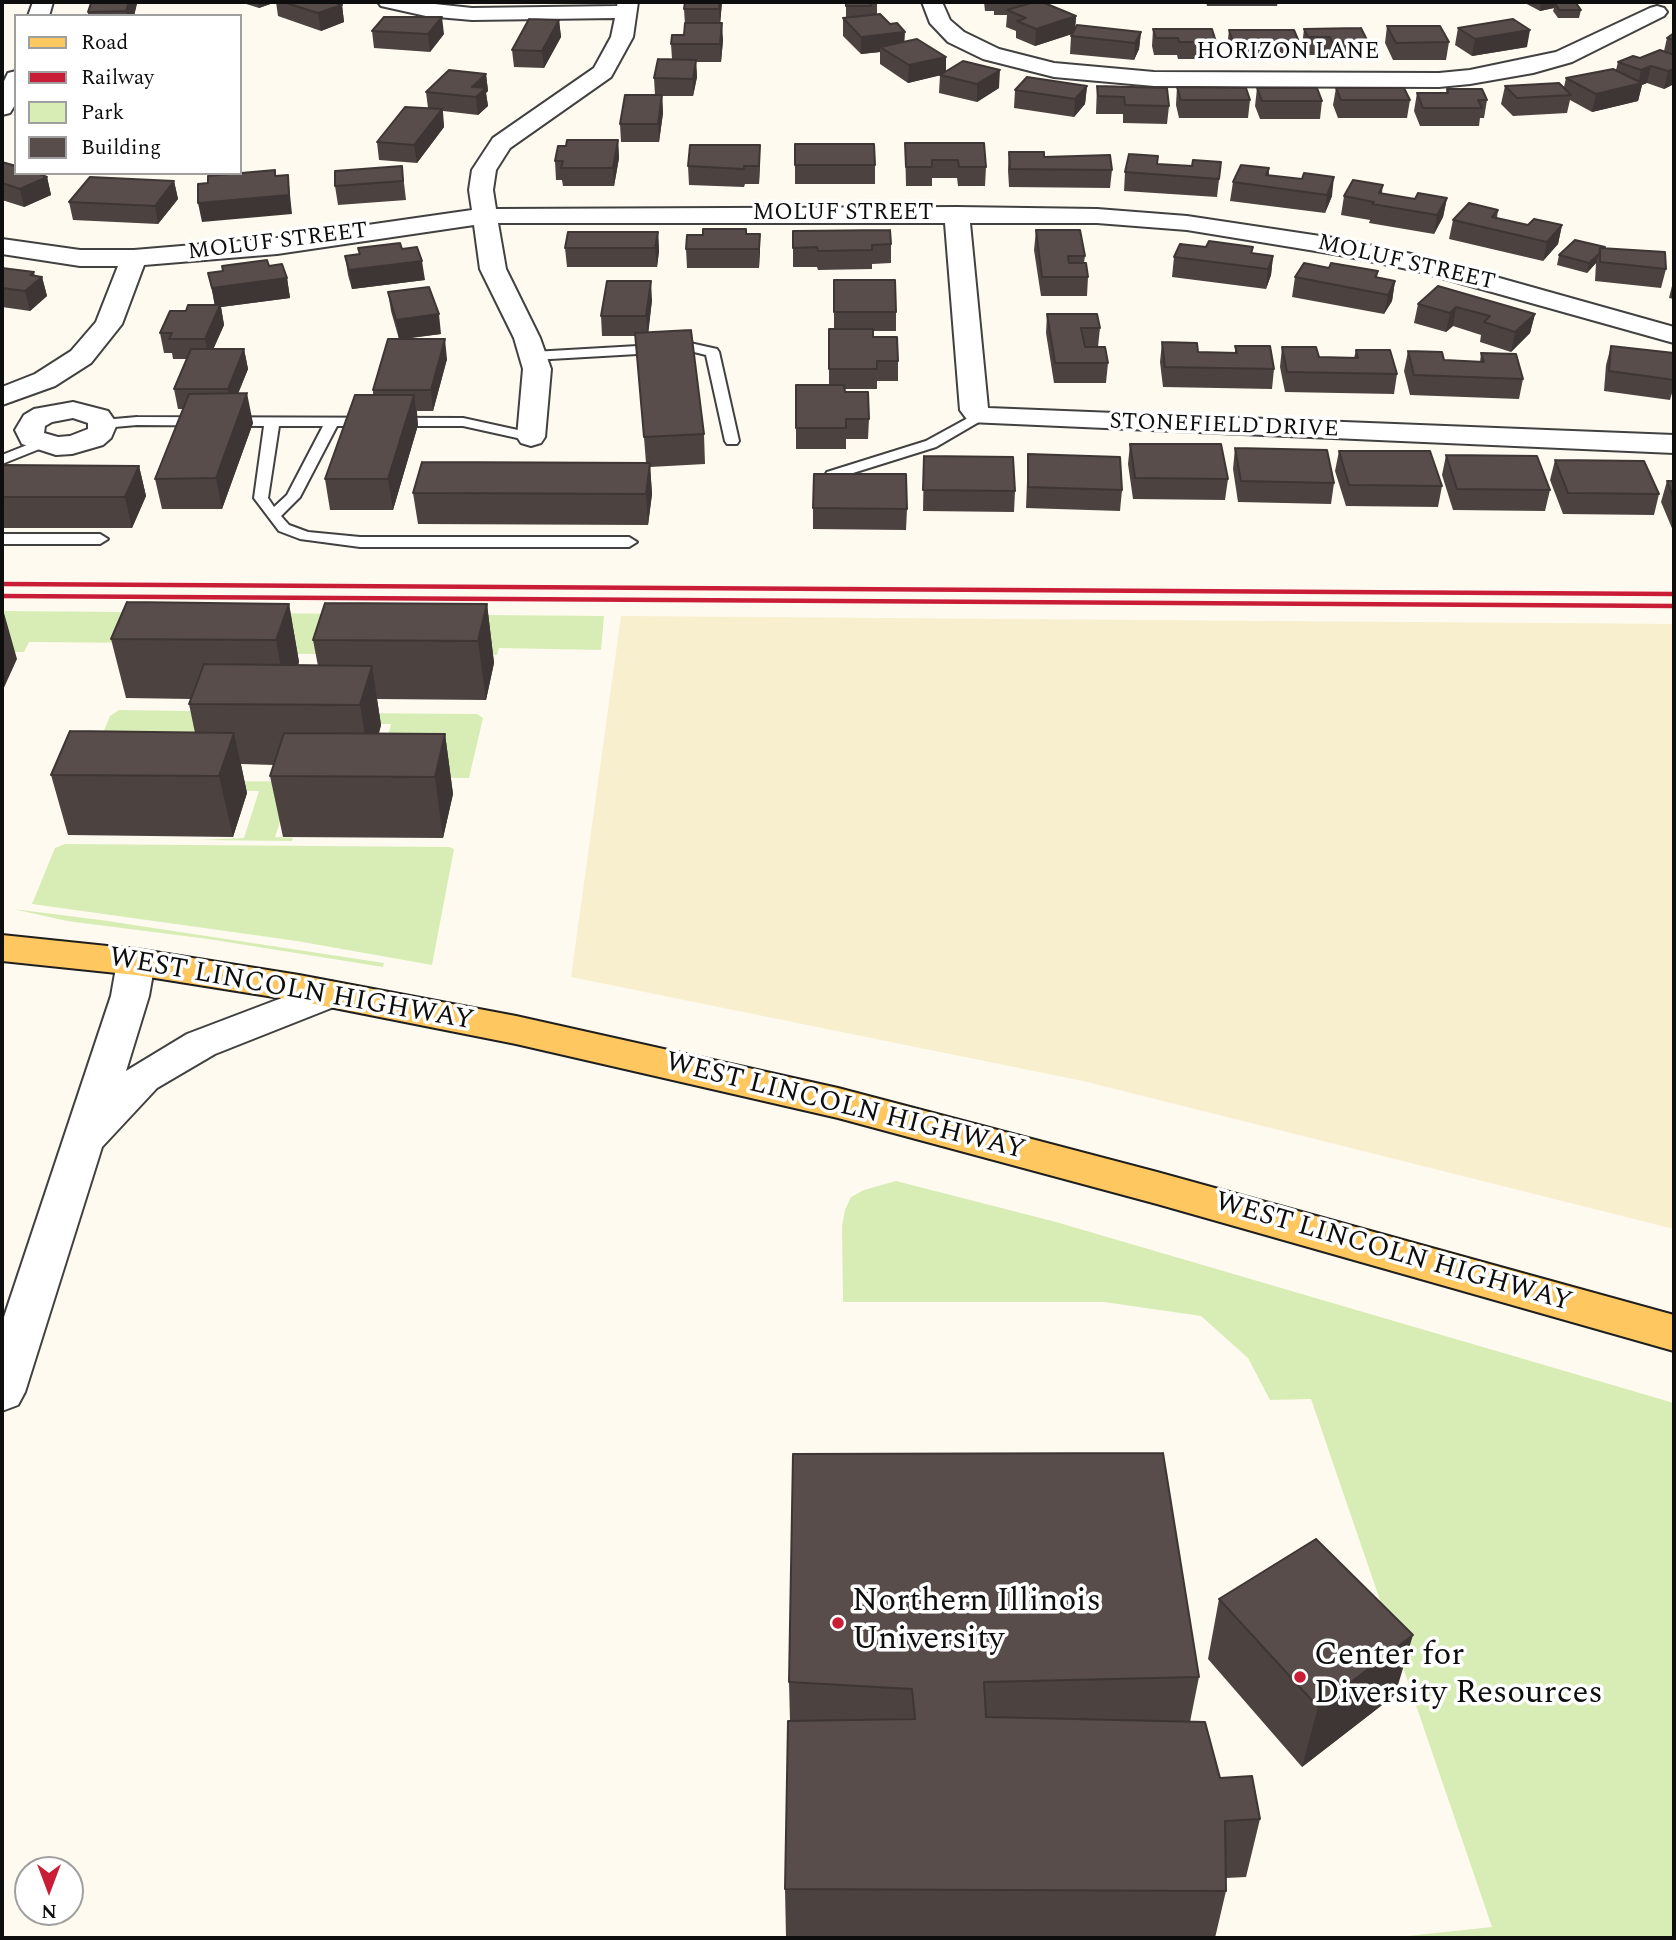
<!DOCTYPE html>
<style>
body{margin:0}
#map{position:relative;width:1676px;height:1940px;overflow:hidden;background:#fffaef;font-family:Spectral,serif}
canvas{display:block}
.frame{position:absolute;inset:0;border:4px solid #0e0e0e;pointer-events:none}
.legend{position:absolute;left:14px;top:14px;width:228px;height:161px;box-sizing:border-box;background:#fff;border:2px solid #9f9f9f;margin:0;padding:9px 12px;list-style:none;font-size:21px;color:#0e0e0e}
.legend li{display:flex;align-items:center;gap:14px;height:35px}
.legend b{width:35px;border:2px solid #9f9f9f}
.north{position:absolute;left:14px;top:1856px;width:70px;height:70px;box-sizing:border-box;background:#fff;border:2px solid #9f9f9f;border-radius:50%;rotate:180deg;font-size:19px;font-weight:700;line-height:28px;text-align:center;color:#0e0e0e}
.north::after{content:'';display:block;margin:auto;width:24px;height:32px;background:#c91c37;clip-path:polygon(50% 0,100% 100%,50% 72%,0 100%)}
</style>
<div id="map">
<canvas width="1676" height="1940"></canvas>
<div class="frame"></div>
<ul class="legend">
<li><b style="height:9px;background:#ffc75f"></b>Road</li>
<li><b style="height:9px;background:#c91c37"></b>Railway</li>
<li><b style="height:19px;background:#d8edb6"></b>Park</li>
<li><b style="height:19px;background:#584d4a"></b>Building</li>
</ul>
<div class="north">N</div>
</div>
<script>
const ctx = document.querySelector('canvas').getContext('2d');
ctx.lineJoin = 'round';
function paint(path, color) {
  ctx.fillStyle = color;
  ctx.fill(path, 'evenodd');
}
function poly(rows) {
  const path = new Path2D();
  for (const r of rows) {
    path.moveTo(r[0], r[1]);
    for (let i = 2; i < r.length; i += 2) path.lineTo(r[i], r[i + 1]);
  }
  return path;
}
function strokePath(path, color, width, dash) {
  ctx.strokeStyle = color;
  ctx.lineWidth = width;
  ctx.lineCap = dash ? 'butt' : 'round';
  ctx.setLineDash(dash || []);
  ctx.stroke(path);
}
function label(font, color, halo, rows, align = 'center') {
  ctx.font = font + ' Spectral,serif';
  ctx.lineWidth = 7;
  ctx.setLineDash([]);
  ctx.textBaseline = 'middle';
  ctx.strokeStyle = halo;
  ctx.fillStyle = color;
  for (const [text, x, y, turn = 0] of rows) {
    ctx.save();
    ctx.translate(x, y);
    ctx.rotate((+turn || 0) * Math.PI / 180);
    ctx.textAlign = isNaN(turn) ? turn : align;
    if (halo) ctx.strokeText(text, 0, 0);
    ctx.fillText(text, 0, 0);
    ctx.restore();
  }
}
const farmland = poly([
 [621,616,1674,624,1674,1229,1083,1081,571,977]
]);
const green = poly([
 [2,611,604,616,601,650,499,648,497,655,137,653,140,643,29,642,24,652,2,652],
 [119,710,261,712,196,767,242,767,239,776,87,771,110,716],
 [339,713,477,714,483,718,469,778,320,777,380,768,391,724,336,724],
 [217,781,340,782,290,791,275,837,293,838,292,841,200,840,244,838,259,791,213,790],
 [65,844,449,847,454,849,432,965,297,941,32,904,55,848],
 [13,909,101,920,384,963,383,967,208,939,67,921],
 [896,1181,1056,1222,1674,1403,1674,1938,1389,1938,1492,1927,1311,1399,1270,1400,1248,1358,1201,1316,1104,1302,843,1302,842,1226,845,1210,851,1197,864,1190]
]);
const lane = poly([
 [690,343,717,349,719,352,739,441,737,444,727,444,725,441,706,355,690,351,533,360,526,356,533,352,690,343],
 [979,412,984,413,984,419,936,447,837,478,832,479,825,475,827,472,926,441,979,412],
 [137,417,463,418,536,434,538,437,531,441,463,426,337,426,300,497,281,516,289,525,308,532,360,537,629,537,637,542,629,547,360,547,300,539,279,531,254,498,264,426,137,425,103,428,96,424,103,420,137,417],
 [279,426,323,426,287,495,274,507,268,498,279,426],
 [42,439,47,440,49,443,47,446,2,464,2,455,42,439],
 [2,534,100,534,108,539,100,544,2,544,2,534]
]);
const street = poly([
 [33,2,53,2,49,16,28,16,33,2],
 [378,2,416,2,472,8,617,6,618,2,638,2,633,37,611,77,510,148,496,170,493,190,496,209,957,207,1097,209,1187,216,1340,239,1421,256,1674,327,1674,343,1417,271,1340,255,1187,230,1097,223,970,223,988,408,1674,435,1674,453,969,422,960,410,945,223,498,223,506,269,540,338,551,369,545,437,541,443,531,446,521,443,517,437,523,369,514,338,480,269,474,225,277,254,144,265,122,324,91,363,55,386,2,405,2,387,35,374,71,351,96,322,118,266,80,266,2,254,2,239,80,250,134,250,277,238,472,210,469,190,472,170,493,138,594,68,611,37,615,18,472,20,426,16,381,6,378,2],
 [922,2,942,2,950,20,964,32,999,49,1054,63,1154,72,1439,73,1470,70,1556,52,1650,8,1657,6,1664,8,1667,12,1664,16,1572,62,1533,73,1470,84,1439,87,1154,86,1054,77,983,59,948,42,930,23,922,2],
 [16,71,16,103,10,113,2,115,2,85,8,73,16,71],
 [73,402,108,411,117,424,111,438,103,445,72,454,56,455,22,444,15,430,24,415,34,409,73,402],
 [73,418,88,423,88,429,70,436,58,437,44,433,45,426,52,422,73,418],
 [136,949,150,953,155,962,149,996,126,1071,187,1034,316,985,330,981,344,985,349,994,344,1003,215,1054,157,1088,102,1147,25,1392,18,1405,2,1411,2,1323,111,996,117,962,122,953,136,949]
]);
const primary = poly([
 [2,935,136,949,299,975,516,1016,838,1088,1157,1172,1674,1315,1674,1351,1157,1204,838,1118,516,1044,299,1001,136,975,2,961,2,935]
]);
const rail = poly([
 [2,584,1674,594],
 [2,596,1674,606]
]);
const wall = poly([
 [240,2,333,2,342,5,344,22,321,31,278,16,276,2,259,8],
 [722,2,720,23,723,40,721,62,696,62,697,77,693,96,662,96,663,113,659,142,621,142,620,124,655,95,654,78,672,59,671,44,684,35,685,25,684,9],
 [846,2,877,2,877,14,904,42,946,57,946,72,999,88,977,102,939,93,940,75,908,83,880,64,880,52,861,54,843,36,843,18,846,18],
 [984,2,1023,2,1023,5,1076,16,1075,28,1141,32,1139,49,1134,60,1070,54,1071,36,1072,34,1035,46,1016,38,1016,31,1006,27,1007,15,994,15,994,11,985,11],
 [1206,2,1278,2,1277,6,1207,6],
 [1523,2,1571,2,1571,3,1581,10,1579,18,1558,18,1553,11,1554,8,1540,11],
 [98,3,137,4,134,16,88,16,88,12],
 [559,20,561,37,544,68,514,67,512,50],
 [1387,26,1449,42,1446,60,1393,60,1385,43],
 [1458,28,1527,47,1472,56,1455,45],
 [1153,29,1216,42,1214,59,1178,59,1177,55,1154,55,1152,46],
 [1304,29,1368,42,1366,59,1329,59,1327,55,1305,55,1302,46],
 [1229,30,1299,42,1296,59,1231,59,1227,48],
 [372,31,444,34,430,52,374,48],
 [1674,33,1674,84,1664,89,1647,83,1642,85,1638,101,1592,112,1570,100,1567,113,1513,116,1501,104,1505,86,1564,87,1566,78,1616,70,1618,62,1640,58,1664,51,1667,38],
 [486,74,488,91,486,93,488,106,478,115,443,111,444,127,417,163,379,160,377,142,428,108,426,92],
 [1087,86,1085,104,1074,117,1014,108,1015,90],
 [1097,86,1169,106,1167,124,1123,123,1123,114,1096,114],
 [1177,87,1250,100,1248,118,1179,118,1176,105],
 [1257,88,1322,101,1320,119,1260,119,1255,106],
 [1336,88,1410,100,1407,118,1338,118,1333,105],
 [1447,89,1487,100,1484,118,1480,118,1479,126,1420,126,1414,111,1417,93,1446,93],
 [618,140,619,158,614,186,563,186,562,180,556,180,555,161,566,146],
 [905,143,986,167,985,186,958,186,957,178,932,178,932,186,906,186],
 [1009,152,1112,170,1110,188,1009,187,1008,170],
 [2,162,47,177,51,195,24,207,2,200],
 [1221,162,1217,197,1124,191,1125,172,1158,164,1192,166],
 [760,163,759,184,745,184,744,187,689,185,688,166],
 [795,165,875,165,875,184,795,184],
 [402,166,406,200,338,205,335,186],
 [1269,168,1269,175,1332,196,1325,213,1230,201,1233,182],
 [174,181,178,199,158,224,73,220,69,202],
 [1383,185,1382,193,1415,199,1447,198,1443,217,1434,234,1369,223,1370,220,1341,215,1344,196],
 [1498,210,1497,218,1528,225,1562,225,1558,244,1543,261,1449,239,1453,220],
 [1036,230,1085,256,1084,263,1088,277,1087,296,1041,296,1034,250],
 [793,231,891,244,891,263,872,264,872,269,818,270,817,267,793,267],
 [658,232,659,251,657,267,567,267,565,248],
 [746,234,760,234,759,268,687,268,686,249],
 [1206,247,1253,247,1252,253,1273,256,1271,275,1266,289,1172,277,1174,257],
 [358,248,425,280,352,289,348,275,345,256,359,254],
 [1605,248,1666,269,1661,288,1595,281,1596,263,1587,273,1557,265,1559,255],
 [269,266,287,278,290,298,221,307,224,325,213,349,244,349,248,369,238,393,253,423,222,509,162,509,155,479,183,409,178,409,174,389,187,359,173,359,172,353,164,353,160,333,186,311,215,305,208,273],
 [2,268,42,277,47,296,30,311,2,307],
 [1329,268,1378,271,1377,278,1395,281,1392,301,1384,314,1292,297,1295,277],
 [1674,278,1674,299,1669,298],
 [834,280,896,312,896,331,873,331,873,337,898,361,898,381,877,381,877,389,845,389,845,392,869,419,868,439,846,439,846,449,796,449,796,385,829,385,829,329,834,329],
 [388,292,441,334,404,339,447,359,433,411,417,411,418,425,393,510,330,510,325,479,373,395,373,390,399,339,391,311],
 [652,300,648,332,704,434,705,464,650,467,652,494,648,525,418,524,413,493,646,463,636,336,602,336,601,316],
 [1418,304,1535,314,1530,333,1511,352,1480,342,1481,335,1453,326,1446,332,1414,323],
 [1047,314,1100,328,1098,347,1108,363,1106,383,1054,383,1046,333],
 [1162,342,1198,352,1235,353,1235,346,1274,369,1272,389,1163,387,1160,362],
 [1611,346,1674,353,1674,386,1670,400,1604,391,1606,365],
 [1282,347,1319,357,1354,358,1356,350,1397,374,1394,394,1285,392,1280,367],
 [1408,351,1444,360,1480,362,1481,353,1523,379,1519,399,1410,395,1404,371],
 [1130,444,1228,479,1225,500,1133,499,1128,464],
 [1235,448,1334,483,1331,504,1238,502,1233,469],
 [1339,451,1442,486,1438,507,1346,506,1335,471],
 [1028,454,1122,490,1120,511,1026,508],
 [1446,455,1550,490,1545,511,1453,510,1442,475],
 [924,456,1015,491,1014,512,923,511],
 [1555,460,1659,494,1654,515,1563,514,1550,480],
 [2,465,139,466,146,496,132,528,2,528],
 [1667,481,1674,481,1674,533,1661,502],
 [813,508,907,509,906,530,813,529],
 [289,604,299,662,298,665,318,666,313,640,487,604,494,663,486,700,377,699,381,725,379,733,445,734,453,794,443,838,283,837,270,776,274,765,241,764,247,793,233,837,68,835,51,775,195,733,189,704,191,699,126,698,111,639],
 [1219,1599,1395,1695,1302,1767,1208,1659],
 [1199,1677,1190,1722,1220,1778,1260,1819,1246,1877,1226,1878,1226,1891,1215,1938,786,1938,785,1889,790,1721,789,1682]
]);
const shadedWall = poly([
 [129,2,137,2,134,16,127,16,126,11],
 [258,2,276,2,259,8],
 [720,2,722,2,720,26,719,9],
 [1541,2,1571,2,1571,6,1555,3,1554,8,1540,11],
 [342,5,344,22,321,31,318,13],
 [1076,16,1075,33,1035,46,1036,29],
 [442,17,444,34,430,52,428,34],
 [559,20,561,37,544,68,542,51],
 [722,23,723,40,721,62,720,44],
 [1530,30,1527,47,1472,56,1475,39],
 [905,32,904,49,880,47,880,52,861,54,861,37],
 [1141,32,1139,49,1134,60,1135,43],
 [946,57,946,74,908,83,909,65],
 [696,60,697,77,693,96,693,79],
 [1651,66,1647,83,1642,85,1638,101,1592,112,1596,94,1638,85,1641,70],
 [1674,69,1674,84,1664,89,1668,71],
 [1000,70,999,88,977,102,977,84],
 [486,74,488,91,486,93,488,106,478,115,476,97,472,87],
 [1087,86,1085,104,1074,117,1075,99],
 [662,95,663,113,659,142,658,124],
 [442,109,444,127,417,163,414,145],
 [618,140,619,158,614,186,613,168],
 [760,145,760,163,759,184,759,166],
 [288,175,292,214,202,222,198,203],
 [47,177,51,195,24,207,20,189],
 [1334,177,1332,196,1325,213,1327,195],
 [174,181,178,199,158,224,155,206],
 [1447,198,1443,217,1434,234,1437,215],
 [1562,225,1558,244,1543,261,1547,242],
 [658,232,659,251,657,267,655,248],
 [760,234,760,253,759,268,759,249],
 [1599,254,1596,263,1587,273,1589,263],
 [1273,256,1271,275,1266,289,1268,269],
 [422,261,425,280,352,289,349,270],
 [34,272,36,282,42,277,47,296,30,311,25,291,30,275],
 [287,278,290,298,221,307,224,325,209,359,205,339,215,308,212,288],
 [651,281,652,300,648,336,646,316],
 [1395,281,1392,301,1384,314,1388,295],
 [1456,307,1453,326,1446,332,1450,313],
 [439,314,441,334,399,339,396,320],
 [1535,314,1530,333,1511,352,1515,332],
 [445,339,447,359,433,411,431,390],
 [244,349,248,369,232,409,228,389],
 [247,393,253,423,222,509,216,478],
 [414,395,418,425,393,510,388,479],
 [650,463,652,494,648,525,646,494],
 [139,466,146,496,132,528,125,497],
 [289,604,299,662,287,699,276,640],
 [487,604,494,663,486,700,478,641],
 [2,606,17,659,2,692],
 [372,666,381,725,370,765,360,705],
 [234,733,247,793,233,837,219,776],
 [445,734,453,794,443,838,435,777],
 [1413,1635,1395,1695,1302,1767,1318,1707]
]);
const building = poly([
 [98,2,129,2,126,11,88,12,91,3,98,3,98,2],
 [283,2,333,2,342,5,318,13,283,2],
 [685,2,720,2,719,9,684,9,685,2],
 [846,2,871,2,871,6,846,6,846,2],
 [1034,2,1042,2,1076,16,1036,29,1017,21,1026,18,1007,10,1034,2],
 [1555,3,1576,3,1581,10,1559,10,1555,3],
 [880,14,890,24,897,23,905,32,861,37,843,18,880,14],
 [384,17,442,17,428,34,372,31,384,17],
 [529,19,559,20,542,51,512,50,529,19],
 [1513,19,1530,30,1475,39,1458,28,1513,19],
 [685,23,722,23,720,44,671,44,672,35,684,35,685,23],
 [1077,25,1141,32,1135,43,1071,36,1077,25],
 [1387,26,1440,26,1449,42,1396,43,1387,26],
 [1361,28,1368,42,1332,42,1330,37,1308,37,1304,29,1361,28],
 [1153,29,1212,29,1216,42,1179,42,1178,38,1156,38,1153,29],
 [1229,30,1294,30,1299,42,1233,42,1229,30],
 [1674,33,1674,40,1667,38,1674,33],
 [917,39,946,57,909,65,880,47,917,39],
 [1660,50,1674,55,1674,69,1668,71,1651,66,1641,70,1618,62,1633,56,1640,58,1660,50],
 [658,59,696,60,693,79,654,78,658,59],
 [963,61,1000,70,977,84,940,75,963,61],
 [1613,69,1642,83,1596,94,1566,78,1613,69],
 [449,70,486,74,472,87,486,88,476,97,426,92,449,70],
 [1027,77,1087,86,1075,99,1015,90,1027,77],
 [1559,83,1571,95,1517,98,1505,86,1559,83],
 [1097,86,1167,88,1169,106,1125,105,1124,97,1098,96,1097,86],
 [1177,87,1246,88,1250,100,1181,100,1177,87],
 [1257,88,1317,88,1322,101,1262,101,1257,88],
 [1336,88,1404,88,1410,100,1341,100,1336,88],
 [1447,89,1482,89,1487,100,1478,100,1482,108,1423,108,1417,93,1448,93,1447,89],
 [625,95,662,95,658,124,620,124,625,95],
 [405,107,442,109,414,145,377,142,405,107],
 [567,140,618,140,613,168,561,168,563,161,555,161,558,146,566,146,567,140],
 [905,143,984,143,986,167,959,167,958,160,932,160,932,167,906,167,905,143],
 [795,144,874,144,875,165,795,165,795,144],
 [690,145,760,145,759,166,744,166,744,169,688,166,690,145],
 [1009,152,1044,152,1044,157,1110,155,1112,170,1010,169,1009,152],
 [1129,154,1158,156,1157,164,1192,166,1193,160,1221,162,1219,179,1125,172,1129,154],
 [2,162,16,166,16,173,37,173,47,177,20,189,2,183,2,162],
 [1241,165,1269,168,1266,175,1302,179,1304,173,1334,177,1327,195,1233,182,1241,165],
 [402,166,403,181,335,186,335,171,402,166],
 [275,170,275,176,288,175,289,195,198,203,198,184,208,183,208,176,275,170],
 [90,177,174,181,155,206,69,202,90,177],
 [1353,180,1383,185,1379,193,1415,199,1418,193,1447,198,1437,215,1372,204,1374,202,1344,196,1353,180],
 [1469,203,1498,210,1492,217,1528,225,1534,219,1562,225,1547,242,1453,220,1469,203],
 [703,229,746,229,746,234,760,234,759,249,686,249,687,235,703,235,703,229],
 [890,230,891,244,872,245,872,250,818,251,817,247,793,248,793,231,890,230],
 [1036,230,1080,230,1085,256,1068,256,1069,263,1086,263,1088,277,1042,277,1036,230],
 [568,232,658,232,655,248,565,248,568,232],
 [1575,240,1605,247,1600,248,1599,254,1589,263,1559,255,1575,240],
 [1209,241,1253,247,1251,253,1273,256,1268,269,1174,257,1180,244,1206,247,1209,241],
 [400,243,402,249,417,247,422,261,349,270,345,256,360,254,358,248,400,243],
 [1600,248,1665,252,1666,269,1600,262,1600,248],
 [267,260,269,266,282,264,287,278,212,288,208,273,223,271,222,266,267,260],
 [1304,263,1329,268,1331,263,1378,271,1375,277,1395,281,1388,295,1295,277,1304,263],
 [2,268,34,272,30,275,42,277,25,291,2,288,2,268],
 [834,280,895,280,896,312,834,312,834,280],
 [607,281,651,281,646,316,601,316,607,281],
 [1438,286,1535,314,1515,332,1484,322,1490,316,1456,307,1450,313,1418,304,1438,286],
 [429,287,439,314,396,320,388,292,429,287],
 [188,305,220,305,205,339,169,339,172,333,160,333,170,311,186,311,188,305],
 [1047,314,1097,314,1100,328,1081,328,1085,347,1105,347,1108,363,1055,363,1047,314],
 [829,329,873,329,873,337,897,337,898,361,877,361,877,369,829,369,829,329],
 [691,330,704,434,644,437,635,333,691,330],
 [388,339,445,339,431,390,373,390,388,339],
 [1162,342,1197,343,1198,352,1237,353,1235,346,1270,346,1274,369,1165,367,1162,342],
 [1611,346,1674,353,1674,380,1609,371,1611,346],
 [1282,347,1316,347,1319,357,1358,358,1356,350,1390,350,1397,374,1287,372,1282,347],
 [191,349,244,349,228,389,174,389,191,349],
 [1408,351,1442,352,1444,360,1484,362,1481,353,1516,354,1523,379,1414,375,1408,351],
 [796,385,844,385,845,392,868,392,869,419,846,419,846,428,796,428,796,385],
 [247,393,216,478,155,479,189,394,247,393],
 [355,395,414,395,388,479,325,479,355,395],
 [1130,444,1221,444,1228,479,1135,478,1130,444],
 [1235,448,1327,450,1334,483,1241,481,1235,448],
 [1339,451,1430,451,1442,486,1349,485,1339,451],
 [1028,454,1120,457,1122,490,1028,487,1028,454],
 [1446,455,1537,456,1550,490,1457,489,1446,455],
 [924,456,1013,457,1015,491,923,490,924,456],
 [1555,460,1644,461,1659,494,1568,493,1555,460],
 [422,462,650,463,646,494,413,493,422,462],
 [2,465,139,466,125,497,2,497,2,465],
 [814,474,906,474,907,509,813,508,814,474],
 [1667,481,1674,481,1674,499,1667,481],
 [127,602,289,604,276,640,111,639,127,602],
 [325,603,487,604,478,641,313,640,325,603],
 [204,664,372,666,360,705,189,704,204,664],
 [70,731,234,733,219,776,51,775,70,731],
 [284,733,445,734,435,777,270,776,284,733],
 [1163,1453,1199,1677,984,1682,986,1717,1205,1722,1220,1778,1252,1776,1260,1819,1225,1821,1226,1891,785,1889,788,1721,915,1719,912,1689,789,1682,793,1454,1163,1453],
 [1316,1539,1413,1635,1318,1707,1219,1599,1316,1539]
]);
const markers = [
 [838,1623,7,"#c91c37"],
 [1300,1677,7,"#c91c37"]
];
const farStreetnames = [
 ["HORIZON LANE",1288,53],
 ["MOLUF STREET",843,214],
 ["MOLUF STREET",278,243,-7],
 ["MOLUF STREET",1406,264,13],
 ["STONEFIELD DRIVE",1224,427,2]
];
const streetNames = [
 ["WEST LINCOLN HIGHWAY",291,991,10],
 ["WEST LINCOLN HIGHWAY",845,1108,14],
 ["WEST LINCOLN HIGHWAY",1393,1254,16]
];
const nearPoinames = [
 ["Northern Illinois",852,1604],
 ["University",852,1642],
 ["Center for",1314,1658],
 ["Diversity Resources",1314,1696]
];
paint(farmland, '#f7efcd');
paint(green, '#d8edb6');
strokePath(lane, '#414141', 4);
strokePath(street, '#414141', 4);
strokePath(primary, '#1f1f1f', 4);
paint(lane, '#fff');
paint(street, '#fff');
paint(primary, '#ffc75f');
strokePath(rail, '#c91c37', 4.5);
paint(wall, '#4c4240');
paint(shadedWall, '#3e3634');
paint(building, '#584d4a');
strokePath(building, '#3e3634', 2);
for (const [x, y, r, color] of markers) {
  const dot = new Path2D();
  dot.arc(x, y, r, 0, 2 * Math.PI);
  ctx.fillStyle = color;
  ctx.fill(dot);
  strokePath(dot, '#fff', 2.5);
}
label('23px', '#0e0e0e', '#fff', farStreetnames);
label('28px', '#0e0e0e', '#fff', streetNames);
label('33px', '#0e0e0e', '#fff', nearPoinames, 'left');
</script>
